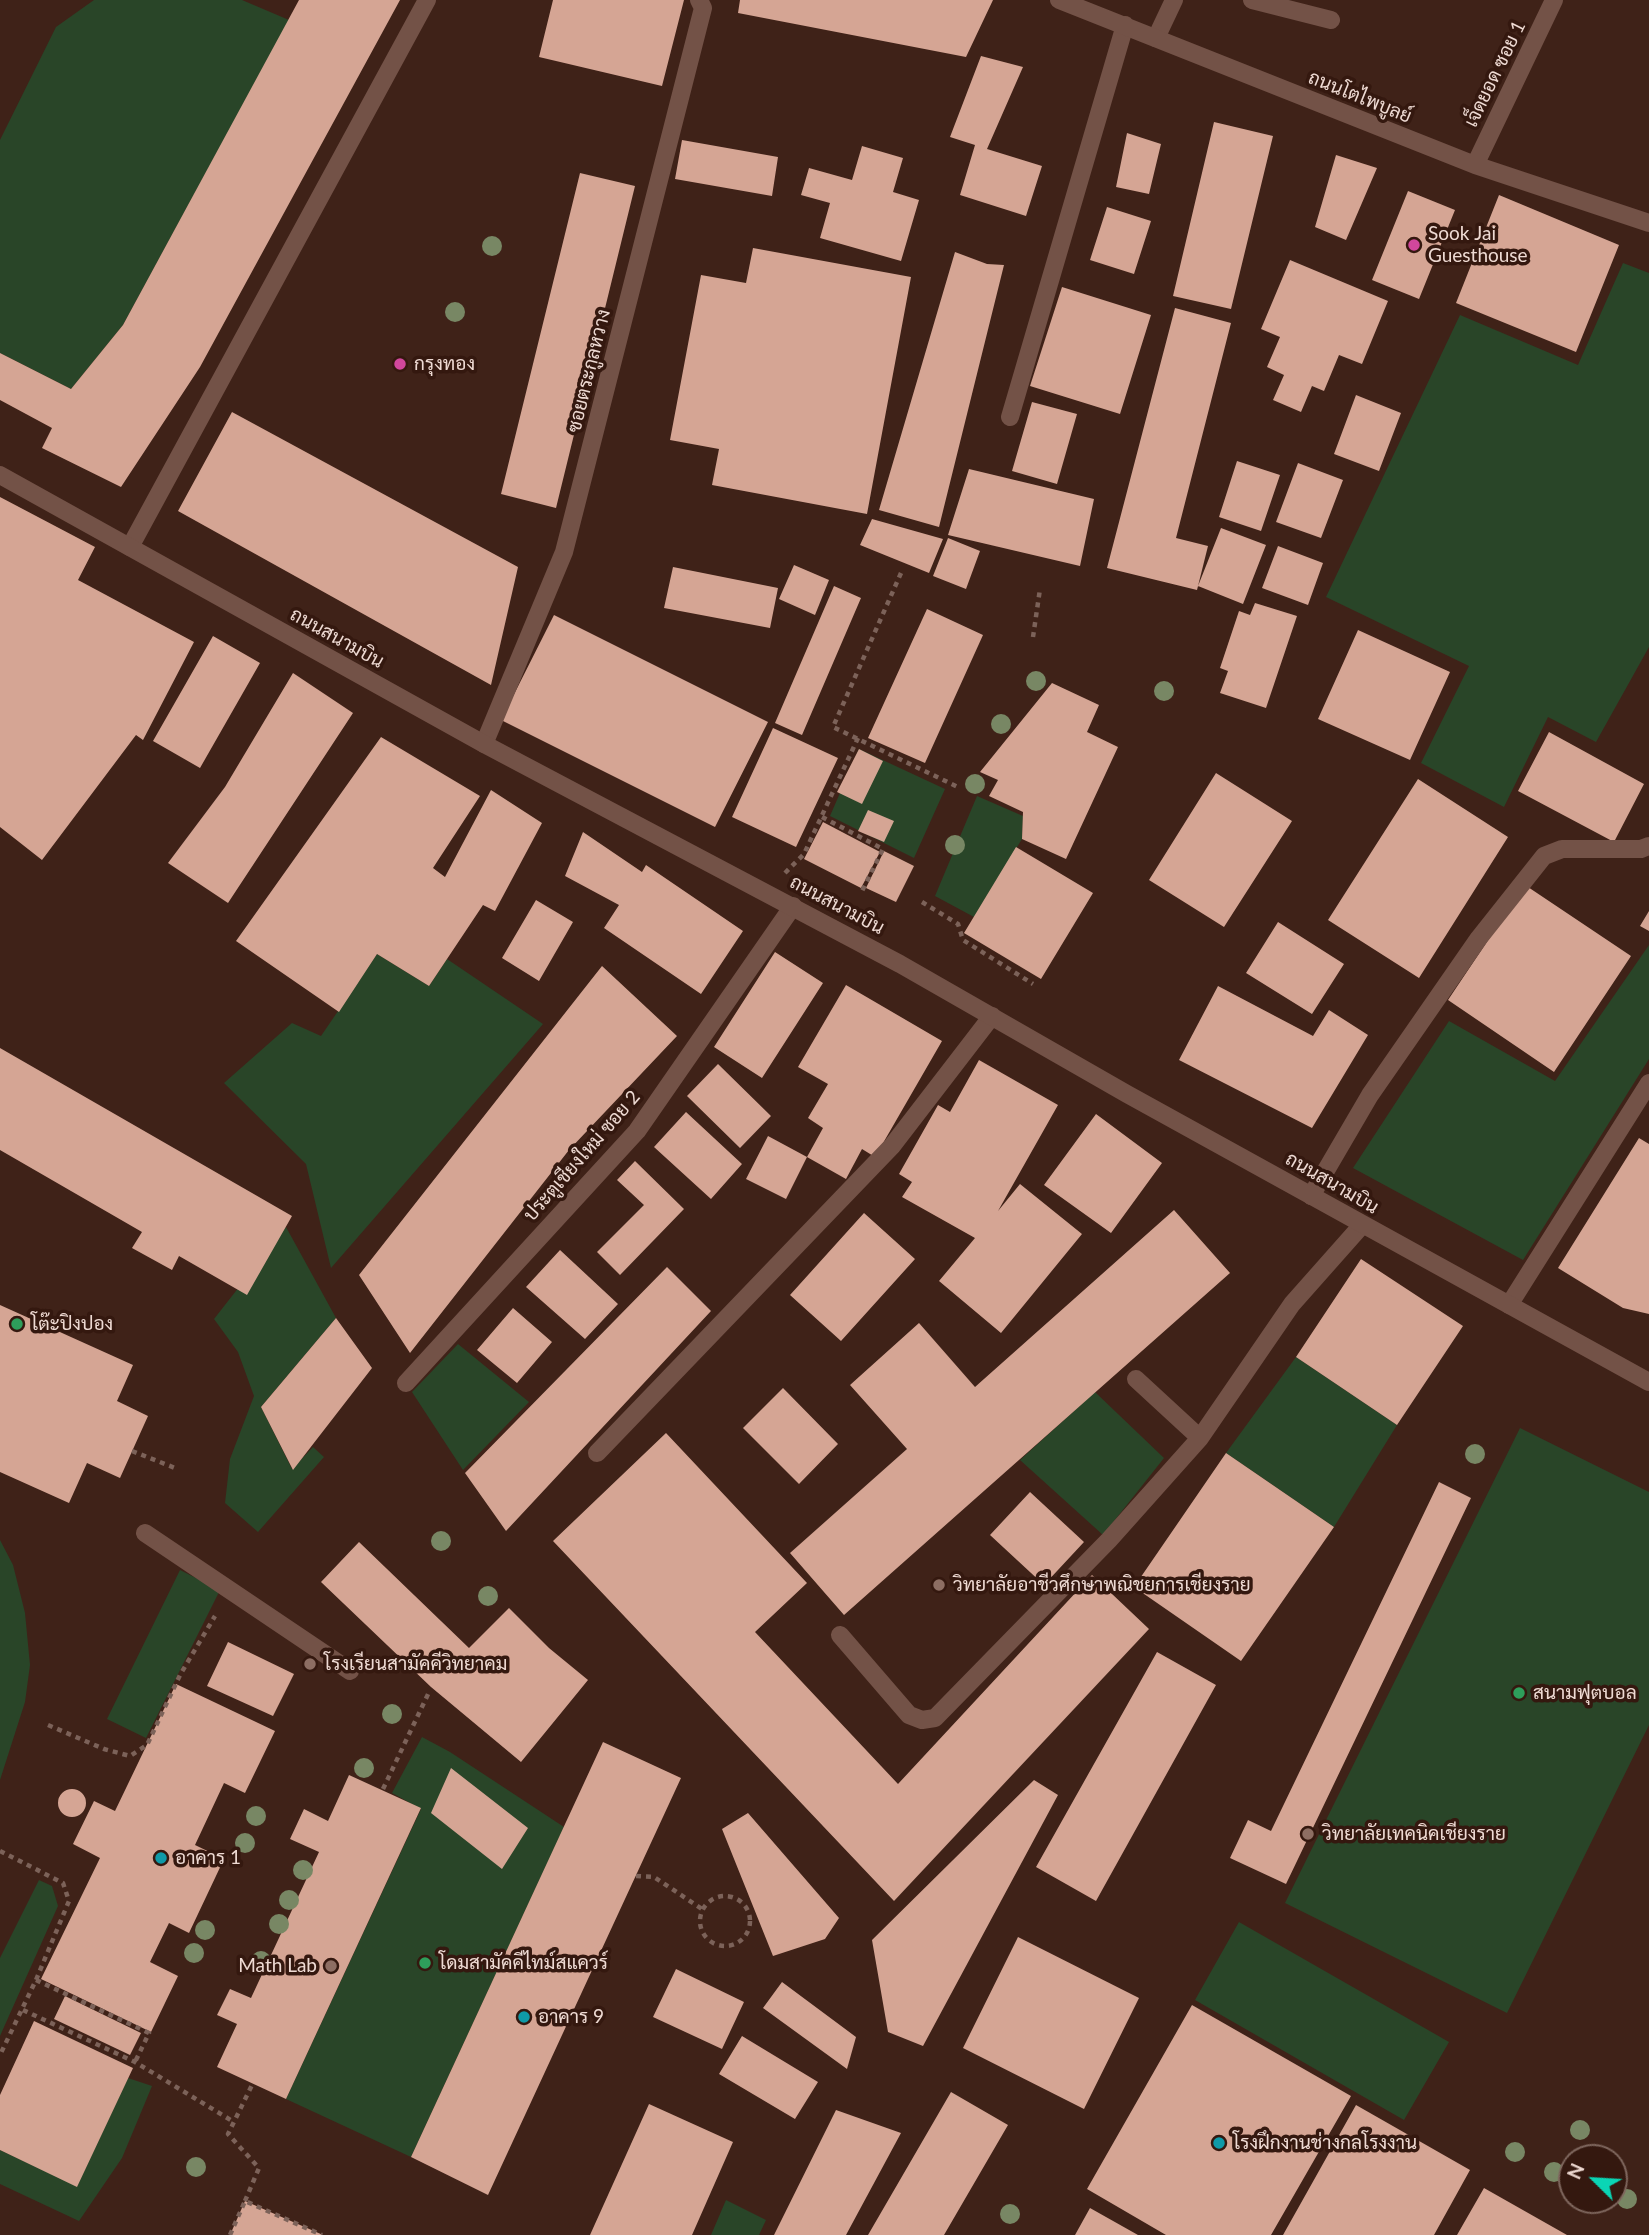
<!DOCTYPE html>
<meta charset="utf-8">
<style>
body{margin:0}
#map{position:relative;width:1649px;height:2235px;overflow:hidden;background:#3f2218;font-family:Lato,sans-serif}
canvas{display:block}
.north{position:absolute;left:1558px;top:2144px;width:70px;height:70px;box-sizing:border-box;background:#34180f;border:2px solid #7e665d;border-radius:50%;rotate:294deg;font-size:19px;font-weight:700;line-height:28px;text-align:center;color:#eedad3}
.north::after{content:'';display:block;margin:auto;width:24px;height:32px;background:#0ad5b5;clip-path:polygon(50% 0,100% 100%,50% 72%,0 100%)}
</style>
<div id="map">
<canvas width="1649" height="2235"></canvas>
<div class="north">N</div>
</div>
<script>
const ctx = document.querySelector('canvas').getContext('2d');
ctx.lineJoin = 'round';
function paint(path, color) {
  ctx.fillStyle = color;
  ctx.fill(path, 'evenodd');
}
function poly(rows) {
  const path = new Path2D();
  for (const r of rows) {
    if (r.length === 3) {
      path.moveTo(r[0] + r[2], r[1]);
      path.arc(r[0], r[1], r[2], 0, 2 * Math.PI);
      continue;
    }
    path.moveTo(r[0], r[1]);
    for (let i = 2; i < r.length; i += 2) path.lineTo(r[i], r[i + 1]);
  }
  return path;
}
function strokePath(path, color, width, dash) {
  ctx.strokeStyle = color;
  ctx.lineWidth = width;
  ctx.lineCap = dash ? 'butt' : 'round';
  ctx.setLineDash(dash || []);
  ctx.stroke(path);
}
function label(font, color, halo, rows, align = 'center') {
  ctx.font = font + ' Lato,Sarabun,sans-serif';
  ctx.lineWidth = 7;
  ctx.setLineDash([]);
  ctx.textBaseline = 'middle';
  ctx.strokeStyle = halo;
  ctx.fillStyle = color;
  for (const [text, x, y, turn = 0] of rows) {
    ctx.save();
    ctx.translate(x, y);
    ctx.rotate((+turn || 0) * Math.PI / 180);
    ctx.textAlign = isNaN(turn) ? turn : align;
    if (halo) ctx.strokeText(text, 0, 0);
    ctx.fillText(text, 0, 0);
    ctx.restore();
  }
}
const green = poly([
 [94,0,242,0,289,20,123,325,71,389,0,353,0,140,56,27],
 [1623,263,1649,273,1649,647,1596,742,1548,717,1504,807,1421,763,1469,666,1326,597,1460,315,1578,365],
 [859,749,945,789,914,858,830,816],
 [977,796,1023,816,1022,839,974,917,935,896],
 [1649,945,1649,1059,1523,1260,1353,1168,1449,1021,1555,1081],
 [377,954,429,986,447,959,543,1024,331,1268,306,1164,224,1083,292,1023,321,1036],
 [286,1227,336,1318,261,1407,292,1469,313,1447,324,1457,258,1532,225,1503,230,1459,254,1396,238,1352,214,1319],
 [458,1344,529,1402,463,1470,412,1392],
 [1296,1357,1397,1425,1334,1527,1226,1453],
 [1095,1392,1164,1458,1103,1535,1020,1460],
 [1520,1428,1649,1492,1649,1725,1507,2013,1285,1903],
 [0,1540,13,1565,25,1613,30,1665,25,1702,0,1780],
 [180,1570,220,1590,146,1738,107,1719],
 [422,1737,450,1752,564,1827,411,2157,286,2099,421,1809,392,1793],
 [39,1880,52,1886,58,1906,0,2036,0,1958],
 [1239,1922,1449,2042,1404,2120,1195,2000],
 [128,2078,152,2086,122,2158,79,2221,0,2184,0,2150,77,2186],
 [726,2200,766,2220,759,2235,711,2235]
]);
const building = poly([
 [299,0,400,0,200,367,121,487,42,448,52,428,0,400,0,353,71,389,123,325],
 [553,0,684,0,662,86,539,57],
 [740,0,993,0,966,57,738,13],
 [981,56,1023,67,987,149,1042,166,1026,216,960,195,975,145,950,137],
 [1214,122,1273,136,1231,309,1173,296],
 [1127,133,1161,144,1149,194,1116,187],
 [682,140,778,157,772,196,675,179],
 [862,146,903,158,893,192,919,200,901,261,820,238,830,203,801,195,809,168,852,180],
 [1336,155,1377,168,1346,240,1315,227],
 [580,173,635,186,556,508,501,494],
 [1408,191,1455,210,1419,299,1372,280],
 [1499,195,1619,245,1576,352,1456,303],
 [1107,207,1151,221,1134,274,1090,260],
 [753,248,911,277,867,514,712,485,719,449,670,440,701,275,746,283],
 [955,252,987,264,1004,265,939,527,879,510],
 [1290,260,1388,301,1362,364,1339,355,1324,391,1312,386,1301,412,1273,400,1284,375,1267,367,1280,337,1261,329],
 [1062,287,1151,315,1120,414,1030,386],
 [1175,308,1231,323,1176,538,1208,546,1197,590,1107,568],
 [1356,395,1401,413,1379,471,1334,454],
 [1032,402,1077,414,1057,484,1012,471],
 [232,412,518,567,491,685,178,511],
 [1237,461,1280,475,1261,531,1219,517],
 [1298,463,1343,480,1321,538,1276,522],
 [969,469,1094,499,1080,566,948,535],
 [0,497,95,547,78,580,194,642,143,740,136,735,42,860,0,827],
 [872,519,943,539,929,573,860,545],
 [1221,528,1266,545,1243,604,1198,586],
 [948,538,980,551,966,589,933,576],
 [1278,546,1323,563,1308,605,1262,588],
 [794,565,829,580,815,615,779,599],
 [673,567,778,588,770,628,664,608],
 [834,586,861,598,802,735,775,723],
 [1255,603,1297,616,1266,708,1220,693,1228,671,1220,668,1239,611,1250,615],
 [927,609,983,635,925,763,868,738],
 [554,615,768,722,715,827,501,720],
 [1358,630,1450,672,1410,760,1318,719],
 [213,636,260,663,200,768,153,741],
 [293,673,353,713,228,903,168,863,225,787],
 [1052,683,1099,705,1087,732,1118,747,1066,859,1022,839,1023,812,989,796,998,780,980,772],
 [773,728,838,758,796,847,732,817],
 [1549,732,1644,784,1614,842,1518,791],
 [381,737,480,796,433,868,445,877,491,790,542,823,495,911,483,905,429,986,377,954,339,1012,236,941],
 [859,749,883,761,862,804,837,792],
 [1216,773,1292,821,1224,927,1149,880],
 [1418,779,1508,837,1419,978,1328,920],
 [868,810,894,821,884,842,858,831],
 [823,822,880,852,861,888,804,859],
 [583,832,642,872,646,865,743,931,701,994,604,928,619,905,565,876],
 [1016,847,1093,893,1041,979,964,933],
 [884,851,914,866,896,902,866,888],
 [1525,885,1631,956,1554,1072,1448,1000],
 [536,900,573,922,539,981,502,958],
 [1649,911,1649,931,1640,926],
 [1278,922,1344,964,1312,1014,1246,973],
 [775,952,823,983,762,1078,714,1047],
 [602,966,677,1036,569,1150,410,1353,359,1275],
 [846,985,942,1041,875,1157,862,1149,846,1179,807,1157,823,1128,808,1118,828,1084,798,1067],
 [1218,986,1313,1036,1329,1010,1368,1035,1312,1128,1179,1060],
 [0,1048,292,1216,247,1295,179,1256,172,1270,132,1248,142,1232,0,1150],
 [979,1060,1058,1105,998,1211,1020,1184,1082,1234,1001,1333,939,1281,975,1238,902,1197,912,1182,899,1174,938,1105,950,1112],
 [718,1064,771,1116,740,1148,687,1096],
 [686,1112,742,1164,711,1199,654,1147],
 [1096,1114,1162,1163,1111,1233,1044,1185],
 [768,1136,807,1157,786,1199,746,1179],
 [1639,1138,1649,1144,1649,1314,1623,1308,1558,1268],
 [635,1161,684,1209,620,1275,597,1252,644,1205,617,1180],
 [1174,1210,1230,1273,844,1615,790,1553,907,1449,850,1385,919,1323,975,1387],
 [864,1213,915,1259,841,1341,790,1295],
 [560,1250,618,1304,585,1339,526,1287],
 [1361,1259,1463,1326,1397,1425,1296,1357],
 [667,1267,711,1311,506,1531,465,1473],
 [0,1305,133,1365,117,1401,148,1416,120,1478,87,1463,69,1503,0,1472],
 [513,1308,552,1342,517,1383,477,1350],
 [336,1318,372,1368,293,1470,261,1407],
 [783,1388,838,1444,799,1484,743,1428],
 [666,1433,807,1583,755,1632,898,1784,1092,1575,1149,1629,894,1901,553,1541],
 [1226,1453,1334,1527,1241,1661,1134,1587],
 [1439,1482,1471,1498,1286,1884,1230,1858,1248,1820,1271,1831],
 [1030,1492,1084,1542,1044,1585,990,1535],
 [359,1542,469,1648,509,1608,549,1648,588,1680,521,1762,431,1687,321,1582],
 [228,1642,294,1674,273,1716,207,1686],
 [1157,1652,1216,1685,1096,1901,1036,1867],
 [176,1684,275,1731,245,1793,224,1783,195,1845,224,1859,189,1933,169,1923,150,1962,178,1976,151,2032,41,1979,100,1858,73,1844,94,1801,115,1811],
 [603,1742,681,1778,488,2195,411,2157],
 [451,1768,528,1828,502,1869,431,1813],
 [349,1775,421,1808,286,2099,217,2067,237,2024,217,2015,230,1989,251,1998,319,1852,290,1839,304,1809,328,1821],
 [1034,1780,1058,1795,923,2046,888,2032,872,1940],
 [72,1803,14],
 [748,1813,839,1918,825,1939,773,1956,722,1829],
 [1018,1937,1139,1998,1084,2109,963,2048],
 [676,1969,744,2002,722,2049,653,2017],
 [782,1982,856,2037,847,2069,763,2008],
 [65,1996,141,2033,130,2055,54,2019],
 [1192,2005,1351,2096,1271,2235,1166,2235,1087,2189],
 [34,2021,133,2068,77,2187,0,2150,0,2095],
 [742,2036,818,2082,795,2119,719,2074],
 [951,2092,1008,2125,944,2235,868,2235],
 [649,2104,733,2142,692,2235,590,2235],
 [1356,2105,1470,2170,1434,2235,1283,2235],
 [836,2110,901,2133,846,2235,774,2235],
 [1484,2188,1567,2235,1457,2235],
 [245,2201,323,2235,230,2235],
 [1090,2208,1138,2235,1075,2235]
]);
const path = poly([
 [901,573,833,727,960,788],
 [1033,637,1040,589],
 [822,817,883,849,861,893],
 [785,873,804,854,858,738],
 [922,902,958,924,963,940,1033,984],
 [132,1451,175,1468],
 [48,1725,104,1749,130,1756,147,1745,180,1675,215,1616],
 [383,1789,430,1690],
 [0,1851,63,1883,69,1901,36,1980,0,2055],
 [636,1876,654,1877,702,1909],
 [725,1921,25],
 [36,1980,149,2033,135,2062],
 [23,2010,135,2062,234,2122],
 [245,2201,259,2168,228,2134,253,2083],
 [230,2235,245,2201,322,2235]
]);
const lane = poly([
 [1252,0,1331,20],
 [1156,38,1174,0],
 [1010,417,1125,25],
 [130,547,427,0],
 [1311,1196,1370,1095,1479,938,1544,856,1562,849,1641,849,1649,846],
 [1136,1379,1200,1438],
 [597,1453,892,1146,992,1016],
 [145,1533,350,1671],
 [840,1635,909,1715,922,1720,935,1718,1109,1540,1200,1438,1292,1304,1362,1225]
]);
const street = poly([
 [1059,0,1475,165,1649,223],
 [1475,165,1554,0],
 [484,744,564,552,703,8,699,0],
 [1509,1305,1649,1083],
 [406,1383,637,1131,793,906]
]);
const secondary = poly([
 [0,475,484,744,900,964,1127,1094,1649,1382]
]);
const trees = [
 [492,246],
 [455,312],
 [1036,681],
 [1164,691],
 [1001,724],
 [975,784],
 [955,845],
 [1475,1454],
 [441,1541],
 [488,1596],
 [392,1714],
 [364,1768],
 [256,1816],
 [245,1843],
 [303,1870],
 [289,1900],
 [279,1924],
 [205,1930],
 [194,1953],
 [261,1961],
 [1580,2130],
 [1515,2152],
 [196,2167],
 [1554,2172],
 [1627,2199],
 [1010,2214]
];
const markers = [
 [1414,245,7,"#d1479c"],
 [400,364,7,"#d1479c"],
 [17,1324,7,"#2e9e5b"],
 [939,1585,7,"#8d6e63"],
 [310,1664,7,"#8d6e63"],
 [1519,1693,7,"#2e9e5b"],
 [1308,1834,7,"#8d6e63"],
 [161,1858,7,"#0f9aa8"],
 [425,1963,7,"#2e9e5b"],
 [331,1966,7,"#8d6e63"],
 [524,2017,7,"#0f9aa8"],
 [1219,2143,7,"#0f9aa8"]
];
const streetNames = [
 ["เจ็ดยอด ซอย 1",1495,74,-64],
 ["ถนนโตไพบูลย์",1360,97,22],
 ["ซอยตระกูลหวาง",589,371,-76],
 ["ถนนสนามบิน",337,638,29],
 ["ถนนสนามบิน",837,905,28],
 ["ประตูเชียงใหม่ ซอย 2",582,1156,-49],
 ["ถนนสนามบิน",1332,1183,30]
];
const poiNames = [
 ["Sook Jai",1428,234],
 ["Guesthouse",1428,256],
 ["กรุงทอง",414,364],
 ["โต๊ะปิงปอง",31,1324],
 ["วิทยาลัยอาชีวศึกษาพณิชยการเชียงราย",953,1585],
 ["โรงเรียนสามัคคีวิทยาคม",324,1664],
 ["สนามฟุตบอล",1533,1693],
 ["วิทยาลัยเทคนิคเชียงราย",1322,1834],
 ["อาคาร 1",175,1858],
 ["โดมสามัคคีไทม์สแควร์",439,1963],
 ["Math Lab",317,1966,"right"],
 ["อาคาร 9",538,2017],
 ["โรงฝึกงานช่างกลโรงงาน",1233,2143]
];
paint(green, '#294528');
paint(building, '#d5a594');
strokePath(path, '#7c6259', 4.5, [5, 5]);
strokePath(lane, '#735247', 18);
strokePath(street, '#735247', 18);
strokePath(secondary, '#735247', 18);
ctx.fillStyle = '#788764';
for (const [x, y] of trees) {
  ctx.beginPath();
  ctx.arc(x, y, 10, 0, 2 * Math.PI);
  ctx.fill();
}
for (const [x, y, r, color] of markers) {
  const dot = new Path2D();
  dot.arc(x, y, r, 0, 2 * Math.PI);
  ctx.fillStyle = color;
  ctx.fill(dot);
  strokePath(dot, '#34180f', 2.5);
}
label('19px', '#eedad3', '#34180f', streetNames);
label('19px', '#eedad3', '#34180f', poiNames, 'left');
</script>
